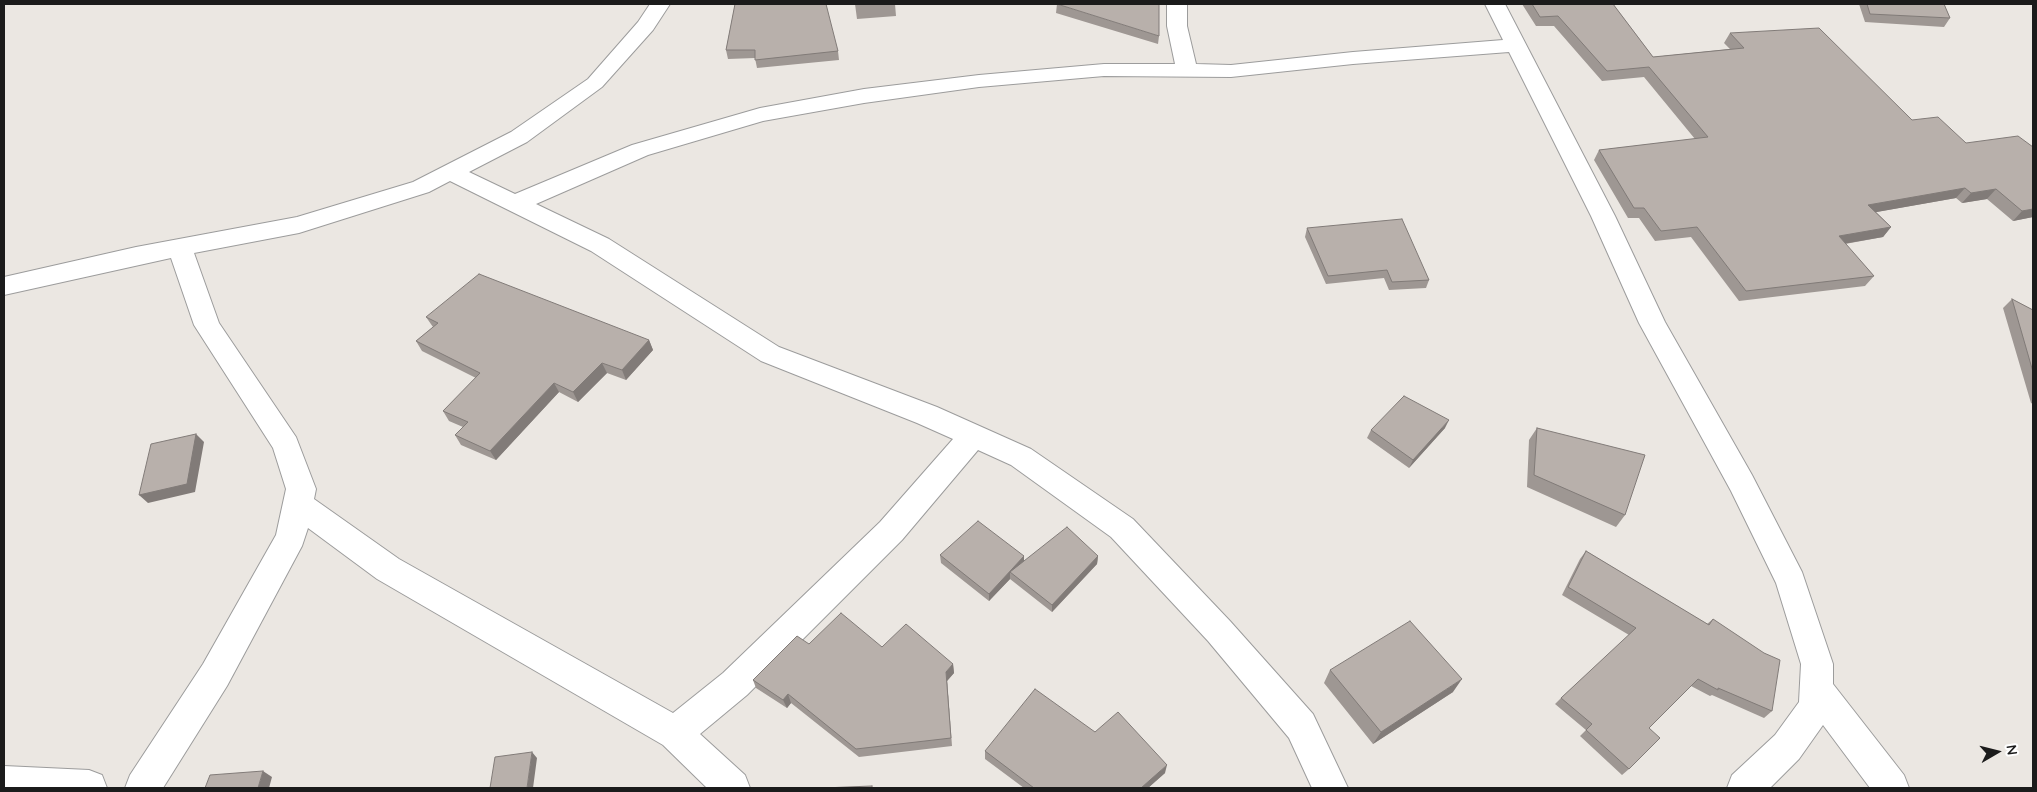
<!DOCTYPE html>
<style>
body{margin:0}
#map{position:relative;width:2037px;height:792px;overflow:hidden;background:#ebe7e2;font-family:Quicksand,sans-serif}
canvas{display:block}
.frame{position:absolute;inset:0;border:5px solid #1b1b1b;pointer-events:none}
.north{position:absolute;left:1972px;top:727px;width:50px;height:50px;-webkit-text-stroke:4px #fff;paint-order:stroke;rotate:82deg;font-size:14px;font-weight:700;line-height:20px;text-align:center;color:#1b1b1b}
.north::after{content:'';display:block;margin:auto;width:18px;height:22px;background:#1b1b1b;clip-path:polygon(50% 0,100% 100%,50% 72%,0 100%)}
</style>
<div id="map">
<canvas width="2037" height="792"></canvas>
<div class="frame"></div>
<div class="north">N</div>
</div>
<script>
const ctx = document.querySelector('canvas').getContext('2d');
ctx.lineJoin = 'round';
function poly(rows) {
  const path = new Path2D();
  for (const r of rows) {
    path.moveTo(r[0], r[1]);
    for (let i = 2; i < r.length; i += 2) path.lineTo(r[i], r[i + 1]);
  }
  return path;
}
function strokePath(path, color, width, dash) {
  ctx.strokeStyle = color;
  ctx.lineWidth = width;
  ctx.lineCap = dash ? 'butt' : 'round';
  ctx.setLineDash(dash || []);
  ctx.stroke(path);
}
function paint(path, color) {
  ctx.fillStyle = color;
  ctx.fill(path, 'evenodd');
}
const minor = poly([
 [650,4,670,4,653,30,602,87,527,142,469,172,515,194,632,145,760,108,864,89,979,75,1104,64,1175,64,1167,26,1167,4,1187,4,1187,26,1196,64,1231,65,1353,52,1503,40,1485,4,1505,4,1615,216,1665,322,1752,475,1802,572,1833,664,1833,684,1904,775,1909,788,1870,788,1823,725,1799,759,1770,788,1727,788,1732,775,1775,735,1799,702,1801,664,1776,583,1731,491,1639,323,1591,216,1509,52,1353,64,1231,77,1104,76,979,87,864,103,763,121,648,155,536,204,609,239,779,347,937,407,1031,449,1133,519,1230,621,1313,714,1348,788,1312,788,1289,738,1208,641,1111,537,1011,465,978,450,902,540,747,695,700,734,745,775,750,788,707,788,663,745,377,579,308,528,302,546,227,686,163,788,125,788,130,775,203,664,276,535,286,489,273,448,194,325,171,258,4,295,4,277,136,247,297,217,413,182,511,132,588,79,638,22,650,4],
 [450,181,591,251,761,361,917,423,953,439,880,522,723,673,673,713,399,559,314,499,316,489,296,437,219,323,194,253,299,233,429,192,450,181],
 [4,766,89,770,102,775,107,788,4,788,4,766]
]);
const wall = poly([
 [735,4,838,51,839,60,757,68,755,58,728,59,726,50],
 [855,4,895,4,896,16,857,19],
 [1057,4,1159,36,1158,44,1056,13],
 [1522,4,1613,4,1653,57,1730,49,1724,43,1730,33,1912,120,1966,143,2033,147,2033,217,2013,221,1987,199,1962,203,1956,198,1876,212,1891,227,1883,237,1845,244,1874,276,1865,286,1739,301,1691,237,1655,241,1639,218,1628,218,1594,160,1599,150,1695,139,1644,77,1602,81,1554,26,1536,26],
 [1859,4,1944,4,1950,18,1944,27,1865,22],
 [1307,228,1429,280,1426,288,1389,290,1384,278,1326,284,1305,237],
 [2012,299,2033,310,2033,404,2031,403,2003,308],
 [426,317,649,340,653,350,626,380,607,373,578,402,559,392,496,460,461,445,455,435,463,427,449,421,443,411,476,378,422,351,416,341,433,327],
 [1445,428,1409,468,1367,438,1371,430],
 [1537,428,1625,515,1616,527,1527,487,1529,440],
 [1586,551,1707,624,1713,619,1772,711,1764,718,1712,695,1710,696,1691,686,1649,728,1629,769,1622,775,1580,736,1586,730,1555,704,1561,698,1629,635,1562,595,1580,559],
 [940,555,1024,556,1024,561,1098,556,1097,564,1052,612,1010,579,989,601,941,563],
 [809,644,882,647,953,664,954,673,947,681,952,746,859,757,791,703,787,708,756,688,753,680],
 [1330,670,1453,692,1373,744,1324,683],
 [1095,732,1165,773,1148,788,1024,788,985,759,985,751]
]);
const shadedWall = poly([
 [1965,188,1956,198,1860,215,1868,205],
 [1996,189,1987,199,1962,203,1971,193],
 [2033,209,2033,217,2013,221,2022,211],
 [1891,227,1883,237,1831,246,1839,236],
 [649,340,653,350,626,380,622,370],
 [602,363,607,373,578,402,573,392],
 [554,383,559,392,496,460,490,451],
 [1449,420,1445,428,1409,468,1413,460],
 [196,434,204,442,195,492,148,503,139,495],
 [1024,556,1024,564,1010,572,1010,579,989,601,989,594],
 [1098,556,1097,564,1052,612,1052,605],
 [953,664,954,673,947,681,952,746,946,672],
 [1462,679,1453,692,1373,744,1381,732],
 [788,694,791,703,787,708,783,700],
 [532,752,537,758,533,788,527,788],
 [1167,765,1165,773,1148,788,1141,788],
 [263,771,272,777,269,788,258,788]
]);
const building = poly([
 [735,4,826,4,838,51,755,60,755,50,726,50,735,4],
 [1057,4,1159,4,1159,36,1057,4],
 [1532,4,1613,4,1653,57,1744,48,1730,33,1819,28,1912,120,1938,117,1966,143,2018,136,2033,147,2033,209,2022,211,1996,189,1971,193,1965,188,1868,205,1891,227,1839,236,1874,276,1746,291,1697,227,1661,231,1644,208,1634,208,1599,150,1708,137,1649,67,1607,71,1558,16,1540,17,1532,4],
 [1867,4,1944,4,1950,18,1870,14,1867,4],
 [1402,219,1429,280,1392,282,1387,270,1328,276,1307,228,1402,219],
 [479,274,649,340,622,370,602,363,573,392,554,383,490,451,455,435,468,422,443,411,480,373,416,341,438,323,426,317,479,274],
 [2012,299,2033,310,2033,372,2012,299],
 [1404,396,1449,420,1413,460,1371,430,1404,396],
 [1537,428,1645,455,1625,515,1534,475,1537,428],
 [196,434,187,484,139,495,151,444,196,434],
 [978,521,1024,556,989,594,940,555,978,521],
 [1067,527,1098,556,1052,605,1010,572,1067,527],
 [1586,551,1709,625,1713,619,1764,653,1780,660,1772,711,1718,688,1718,690,1698,679,1649,728,1660,738,1629,769,1586,730,1592,724,1561,698,1636,628,1568,587,1586,551],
 [841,613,882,647,906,624,953,664,946,672,951,738,856,749,788,694,783,700,753,680,797,636,809,644,841,613],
 [1410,621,1462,679,1381,732,1330,670,1410,621],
 [1035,689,1095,732,1118,712,1167,765,1141,788,1034,788,985,751,1035,689],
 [532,752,527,788,490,788,495,757,532,752],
 [263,771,258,788,205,788,210,775,263,771],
 [872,786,872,788,823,788,872,786]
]);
strokePath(minor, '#9c9c9c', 2);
paint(minor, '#fff');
paint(wall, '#9e9793');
paint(shadedWall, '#817b78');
paint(building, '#b8b0ab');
strokePath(building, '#817b78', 1);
</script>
